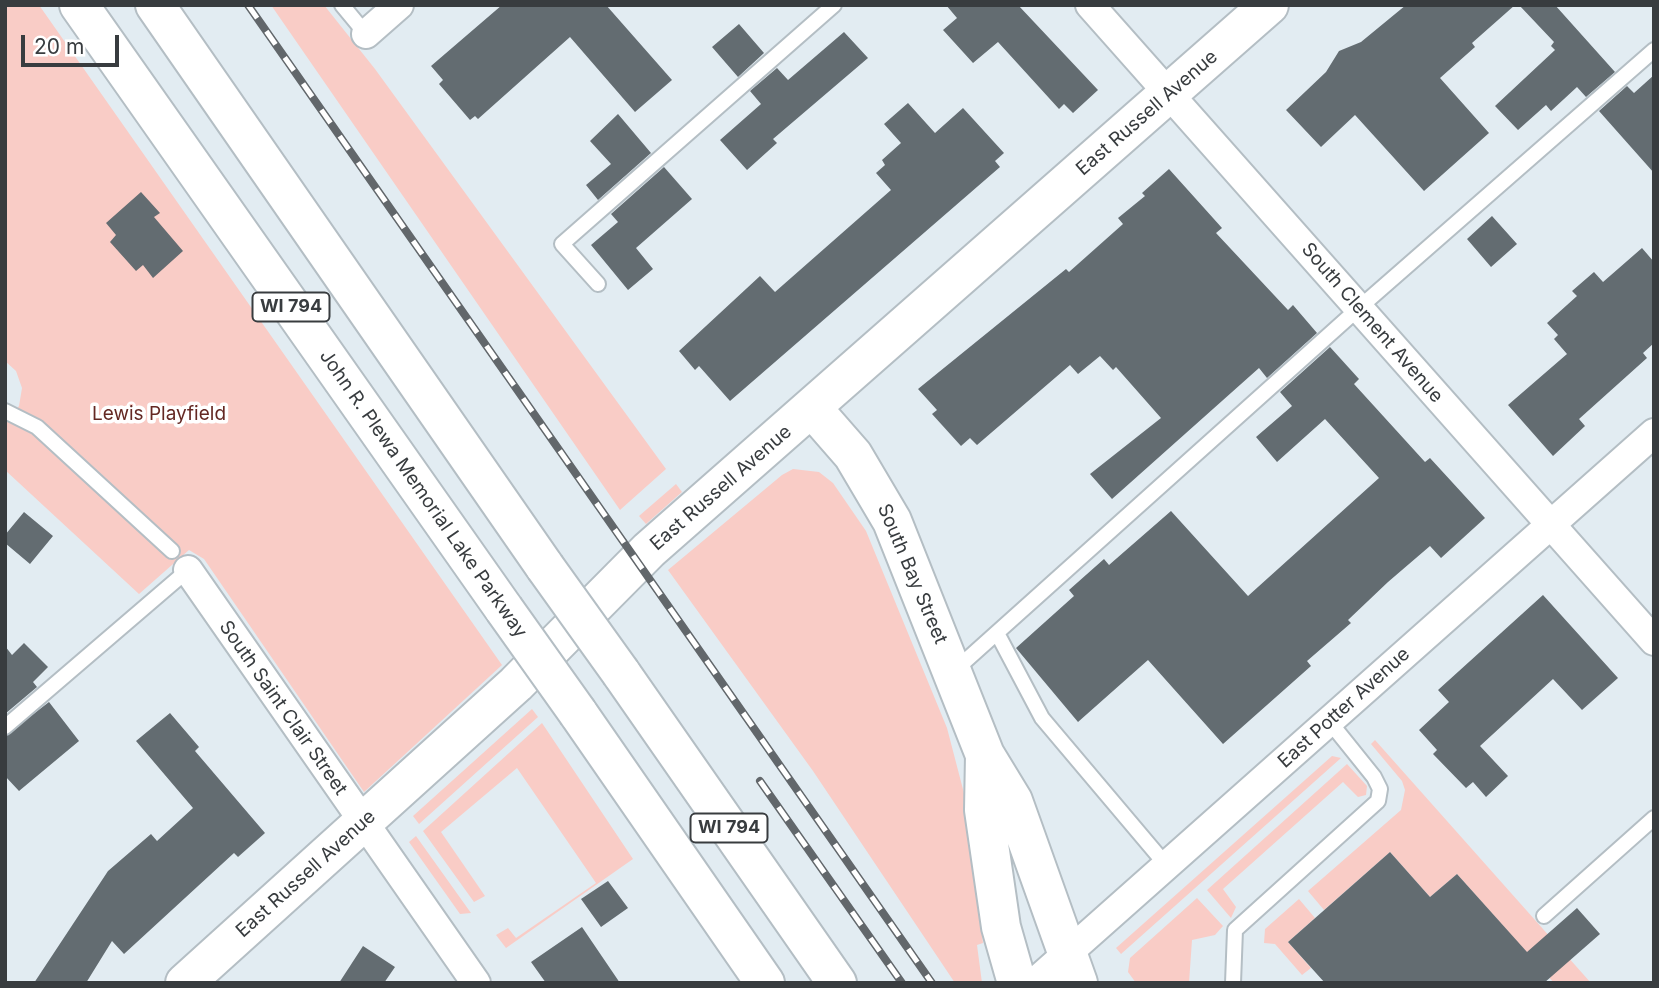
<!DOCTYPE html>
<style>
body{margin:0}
#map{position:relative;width:1659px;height:988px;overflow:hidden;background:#e2ecf2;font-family:Inter,sans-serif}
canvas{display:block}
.frame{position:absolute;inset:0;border:7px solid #383c3f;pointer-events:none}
.scale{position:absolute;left:21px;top:35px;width:98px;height:32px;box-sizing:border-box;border:4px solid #383c3f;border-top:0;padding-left:9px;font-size:21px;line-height:24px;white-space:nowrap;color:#383c3f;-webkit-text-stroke:5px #fff;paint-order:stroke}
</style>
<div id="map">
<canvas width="1659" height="988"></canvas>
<div class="frame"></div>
<div class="scale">20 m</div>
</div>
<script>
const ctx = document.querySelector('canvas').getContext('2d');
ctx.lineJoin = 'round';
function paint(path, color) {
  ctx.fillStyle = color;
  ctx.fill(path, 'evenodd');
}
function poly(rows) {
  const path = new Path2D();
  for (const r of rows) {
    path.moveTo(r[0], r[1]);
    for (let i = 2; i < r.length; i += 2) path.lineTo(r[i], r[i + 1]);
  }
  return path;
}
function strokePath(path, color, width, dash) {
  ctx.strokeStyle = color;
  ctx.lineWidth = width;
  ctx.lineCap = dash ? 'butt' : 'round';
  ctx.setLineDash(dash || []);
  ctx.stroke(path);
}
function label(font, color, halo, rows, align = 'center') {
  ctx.font = font + ' Inter,sans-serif';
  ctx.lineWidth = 7;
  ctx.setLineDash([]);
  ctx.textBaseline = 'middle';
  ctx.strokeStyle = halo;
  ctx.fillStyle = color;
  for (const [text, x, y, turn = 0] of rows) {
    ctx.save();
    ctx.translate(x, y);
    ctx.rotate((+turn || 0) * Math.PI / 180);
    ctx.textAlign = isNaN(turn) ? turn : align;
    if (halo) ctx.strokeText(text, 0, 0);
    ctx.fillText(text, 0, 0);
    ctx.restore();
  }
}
const green = poly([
 [5,5,39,5,502,665,364,792,204,559,189,550,139,594,5,470,5,425,19,406,22,388,16,371,5,361],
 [271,5,324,5,375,69,666,469,620,510],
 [793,469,819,472,833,483,866,531,947,728,965,797,983,943,977,945,982,983,955,983,813,771,668,570,782,475],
 [676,484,682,492,646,524,639,516],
 [532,709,538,717,419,824,413,816],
 [542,723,633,859,506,948,496,935,508,928,516,938,596,883,517,768,441,832,485,896,474,902,423,831],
 [1375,740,1591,983,1554,983,1457,874,1430,897,1390,852,1324,910,1308,891,1401,810,1405,790,1402,781,1371,744],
 [1332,756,1341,758,1121,954,1116,948],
 [1347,764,1367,786,1366,795,1358,797,1343,782,1223,889,1236,907,1231,918,1207,890],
 [416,836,471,913,460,914,409,842],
 [1197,898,1223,926,1215,935,1192,940,1189,983,1136,983,1128,972,1130,958],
 [1299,899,1315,918,1288,942,1311,968,1302,975,1275,944,1264,943,1265,929]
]);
const building = poly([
 [502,5,606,5,672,80,635,112,570,37,478,119,475,116,470,120,439,84,443,80,431,66],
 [946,5,1018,5,1098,90,1073,113,1064,104,1059,109,998,42,973,63,943,30,957,18],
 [1406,5,1515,5,1472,43,1475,47,1440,78,1489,133,1424,191,1355,115,1321,147,1286,110,1326,72,1339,51,1361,42],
 [1519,5,1555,5,1615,72,1586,97,1577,87,1551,111,1546,105,1518,130,1495,106,1555,50,1551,46,1554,42],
 [739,24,764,53,738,77,712,47],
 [844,32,868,58,773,139,777,143,747,170,720,140,761,104,750,91,777,68,788,80],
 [1654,75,1654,173,1599,111,1627,86,1634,93],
 [908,103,935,133,963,108,1004,153,995,161,1000,167,730,401,699,366,695,370,679,351,760,276,775,292,891,190,876,173,885,165,882,160,901,143,884,124],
 [618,114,651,153,598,200,586,185,611,164,590,141],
 [664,167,692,199,636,248,653,269,628,290,591,245,618,222,611,214],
 [1169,169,1222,228,1216,233,1288,310,1293,305,1317,333,1267,378,1259,368,1112,499,1090,474,1161,418,1116,367,1113,370,1100,356,1078,374,1070,365,977,445,970,438,961,446,932,414,937,410,918,389,1066,269,1069,272,1123,224,1118,218,1145,196,1142,193],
 [141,192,160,213,154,217,183,251,153,278,143,265,136,271,110,242,116,235,106,223],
 [1492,216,1517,244,1491,267,1467,239],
 [1642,248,1654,262,1654,343,1643,353,1647,358,1579,419,1585,426,1553,456,1508,405,1567,354,1554,339,1558,335,1547,323,1577,296,1572,291,1594,272,1603,282],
 [1330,347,1359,379,1354,384,1425,462,1430,458,1485,518,1441,558,1430,546,1388,582,1348,620,1351,623,1307,661,1311,666,1223,744,1148,660,1078,722,1016,648,1074,596,1069,590,1104,559,1109,565,1171,511,1248,596,1379,478,1325,419,1277,462,1256,437,1292,406,1280,392],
 [24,512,53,536,30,564,5,543,5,535],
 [1543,595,1618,678,1582,710,1553,679,1480,746,1508,776,1486,797,1473,782,1466,788,1433,754,1437,750,1419,730,1449,702,1438,690],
 [24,643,48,667,33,682,37,687,5,714,5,646,12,655],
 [49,702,79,741,19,791,5,776,5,736],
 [170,713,199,747,195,751,265,833,238,857,234,853,124,954,112,941,86,983,34,983,108,871,151,834,157,841,193,808,136,741],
 [1390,852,1430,897,1457,874,1527,952,1577,908,1600,934,1544,983,1325,983,1288,942],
 [608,881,628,908,601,927,581,899],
 [582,927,620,983,546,983,531,962],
 [363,946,395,967,384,983,339,983]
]);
const lane = poly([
 [342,5,366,34],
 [598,284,562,244,834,5],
 [5,411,37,427,172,551],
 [997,633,1042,718,1167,866],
 [953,672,1359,308,1654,50],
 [5,727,188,570],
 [1544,916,1654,818],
 [1233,983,1235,930,1378,801,1380,789,1374,777,1329,721]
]);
const street = poly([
 [1090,5,1654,641],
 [366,34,399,5],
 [188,570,476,983],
 [1034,983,1654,433]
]);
const secondary = poly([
 [812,408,853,455,892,521,985,755,1013,801,1078,983],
 [985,755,984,810,1001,927,1017,983],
 [185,983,516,684,649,550,1269,5]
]);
const primary = poly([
 [79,5,504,609],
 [155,5,545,567],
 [621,673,837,983],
 [578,713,765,983]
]);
const rail = poly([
 [248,5,932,983],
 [760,781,902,983]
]);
const primaryBridge = poly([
 [545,567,621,673],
 [504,609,578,713]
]);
const shields = [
 [291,307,77],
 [729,828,77]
];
const shieldNames = [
 ["WI 794",291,307],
 ["WI 794",729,828]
];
const streetNames = [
 ["East Russell Avenue",1147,113,-41],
 ["South Clement Avenue",1372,323,49],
 ["East Russell Avenue",721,488,-41],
 ["John R. Plewa Memorial Lake Parkway",423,494,55],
 ["South Bay Street",912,574,67],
 ["South Saint Clair Street",283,708,55],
 ["East Potter Avenue",1344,708,-42],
 ["East Russell Avenue",306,874,-42]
];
const parkNames = [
 ["Lewis Playfield",159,414]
];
paint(green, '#f9ccc6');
paint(building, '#636c71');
strokePath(lane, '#b4bec4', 18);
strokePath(street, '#b4bec4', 32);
strokePath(secondary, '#b4bec4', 42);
strokePath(primary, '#b4bec4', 42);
strokePath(lane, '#fff', 14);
strokePath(street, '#fff', 28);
strokePath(secondary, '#fff', 38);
strokePath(primary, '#fff', 38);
strokePath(rail, '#62676b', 8);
strokePath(rail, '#fff', 5, [16]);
strokePath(primaryBridge, '#b4bec4', 42, []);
strokePath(primaryBridge, '#fff', 38);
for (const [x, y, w] of shields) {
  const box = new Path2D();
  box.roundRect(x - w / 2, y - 14.5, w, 29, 5);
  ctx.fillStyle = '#fff';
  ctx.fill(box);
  strokePath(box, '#383c3f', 2);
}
label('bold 18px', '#383c3f', null, shieldNames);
label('19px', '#383c3f', '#fff', streetNames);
label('19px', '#642823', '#fff', parkNames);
</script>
